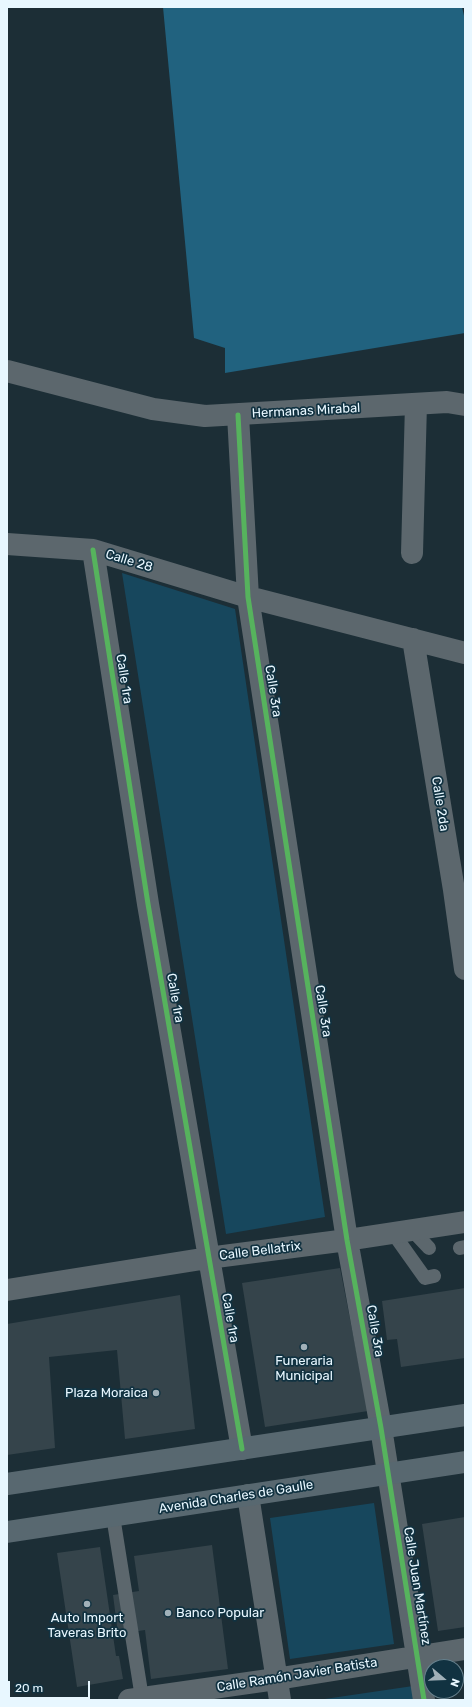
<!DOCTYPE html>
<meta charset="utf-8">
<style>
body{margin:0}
#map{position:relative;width:472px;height:1707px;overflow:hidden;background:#1c2e36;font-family:Rubik,sans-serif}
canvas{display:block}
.frame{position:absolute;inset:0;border:8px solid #e8f7ff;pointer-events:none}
.north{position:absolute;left:424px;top:1659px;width:40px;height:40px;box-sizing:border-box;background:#113241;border:1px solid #67818d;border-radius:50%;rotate:109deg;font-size:11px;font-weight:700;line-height:16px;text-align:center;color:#e8f7ff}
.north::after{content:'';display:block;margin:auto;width:14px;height:18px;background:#a1b1b9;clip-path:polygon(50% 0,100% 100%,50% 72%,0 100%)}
.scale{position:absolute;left:8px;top:1681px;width:82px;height:18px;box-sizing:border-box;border:2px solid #e8f7ff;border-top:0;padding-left:5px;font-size:12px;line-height:14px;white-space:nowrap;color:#e8f7ff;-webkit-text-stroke:3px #113241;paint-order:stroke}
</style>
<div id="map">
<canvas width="472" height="1707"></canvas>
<div class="frame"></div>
<div class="north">N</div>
<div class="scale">20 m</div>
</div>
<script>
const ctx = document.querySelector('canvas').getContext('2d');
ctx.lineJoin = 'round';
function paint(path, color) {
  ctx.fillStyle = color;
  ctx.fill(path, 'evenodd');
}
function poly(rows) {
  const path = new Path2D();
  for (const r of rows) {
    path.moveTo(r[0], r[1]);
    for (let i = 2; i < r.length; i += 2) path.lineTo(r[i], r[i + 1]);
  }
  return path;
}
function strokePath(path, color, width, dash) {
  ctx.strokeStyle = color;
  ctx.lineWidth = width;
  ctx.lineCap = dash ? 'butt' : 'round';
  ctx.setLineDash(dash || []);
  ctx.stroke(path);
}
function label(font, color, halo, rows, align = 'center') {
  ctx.font = font + ' Rubik,sans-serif';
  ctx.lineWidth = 3.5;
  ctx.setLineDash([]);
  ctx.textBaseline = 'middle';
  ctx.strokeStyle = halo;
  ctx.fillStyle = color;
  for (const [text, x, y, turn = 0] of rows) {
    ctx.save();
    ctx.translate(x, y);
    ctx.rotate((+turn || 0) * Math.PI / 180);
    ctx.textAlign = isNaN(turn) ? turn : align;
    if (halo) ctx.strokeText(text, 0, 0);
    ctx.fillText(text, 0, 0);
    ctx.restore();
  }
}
const green = poly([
 [122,573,235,609,325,1217,226,1234],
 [374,1503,394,1644,290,1659,270,1518],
 [413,1686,415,1700,318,1700]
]);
const forest = poly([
 [163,7,462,7,465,20,465,333,225,373,225,348,194,338]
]);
const building = poly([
 [340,1268,368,1411,265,1427,242,1283],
 [465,1288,465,1358,401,1367,397,1339,387,1340,382,1301],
 [180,1295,195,1429,125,1439,117,1350,49,1357,55,1448,7,1455,7,1324],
 [465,1517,465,1627,438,1631,422,1524],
 [212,1545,228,1669,151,1679,145,1630,118,1634,113,1595,139,1591,134,1556],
 [100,1547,116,1656,119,1656,123,1679,77,1687,57,1553]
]);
const service = poly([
 [412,1230,429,1248],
 [393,1233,425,1278,434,1276],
 [460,1248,465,1247],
 [113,1516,142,1698]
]);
const minor = poly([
 [7,371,153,409,205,416,447,402,465,405],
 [238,415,248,597,347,1240,381,1428,424,1700],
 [7,544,93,550,248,597,465,653],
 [93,550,148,904,242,1449],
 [412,553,416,404],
 [413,639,454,890,465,969],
 [7,1290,208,1258,347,1240,465,1222],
 [248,1495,280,1700],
 [129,1700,276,1679,465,1649]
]);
const primary = poly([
 [7,1484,465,1415],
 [7,1532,465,1462]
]);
const cycleway = poly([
 [238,415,248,597,347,1240,381,1428,424,1700],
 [93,550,148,904,242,1449]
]);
const markers = [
 [304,1347,4,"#a1b1b9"],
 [156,1393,4,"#a1b1b9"],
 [87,1604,4,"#a1b1b9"],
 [168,1613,4,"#a1b1b9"]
];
const streetNames = [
 ["Hermanas Mirabal",306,411,-3],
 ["Calle 28",129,561,17],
 ["Calle 1ra",124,679,81],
 ["Calle 3ra",273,691,81],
 ["Calle 2da",440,804,81],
 ["Calle 1ra",175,998,80],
 ["Calle 3ra",323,1011,81],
 ["Calle Bellatrix",260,1251,-7],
 ["Calle 1ra",230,1318,80],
 ["Calle 3ra",375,1331,80],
 ["Avenida Charles de Gaulle",236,1497,-9],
 ["Calle Juan Martínez",417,1586,81],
 ["Calle Ramón Javier Batista",297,1675,-9]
];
const poiNames = [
 ["Funeraria",304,1361],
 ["Municipal",304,1376],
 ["Plaza Moraica",148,1393,"right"],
 ["Banco Popular",176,1613,"left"],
 ["Auto Import",87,1618],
 ["Taveras Brito",87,1633]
];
paint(green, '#17475d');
paint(forest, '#21627f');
paint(building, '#35444b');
strokePath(service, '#5c676d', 14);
strokePath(minor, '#5c676d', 22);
strokePath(primary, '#586870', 22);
strokePath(cycleway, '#56b35d', 5);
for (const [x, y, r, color] of markers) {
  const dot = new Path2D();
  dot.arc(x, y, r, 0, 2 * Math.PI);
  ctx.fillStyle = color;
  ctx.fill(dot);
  strokePath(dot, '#113241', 1.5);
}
label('13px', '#e8f7ff', '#113241', streetNames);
label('13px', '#e8f7ff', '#113241', poiNames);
</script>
